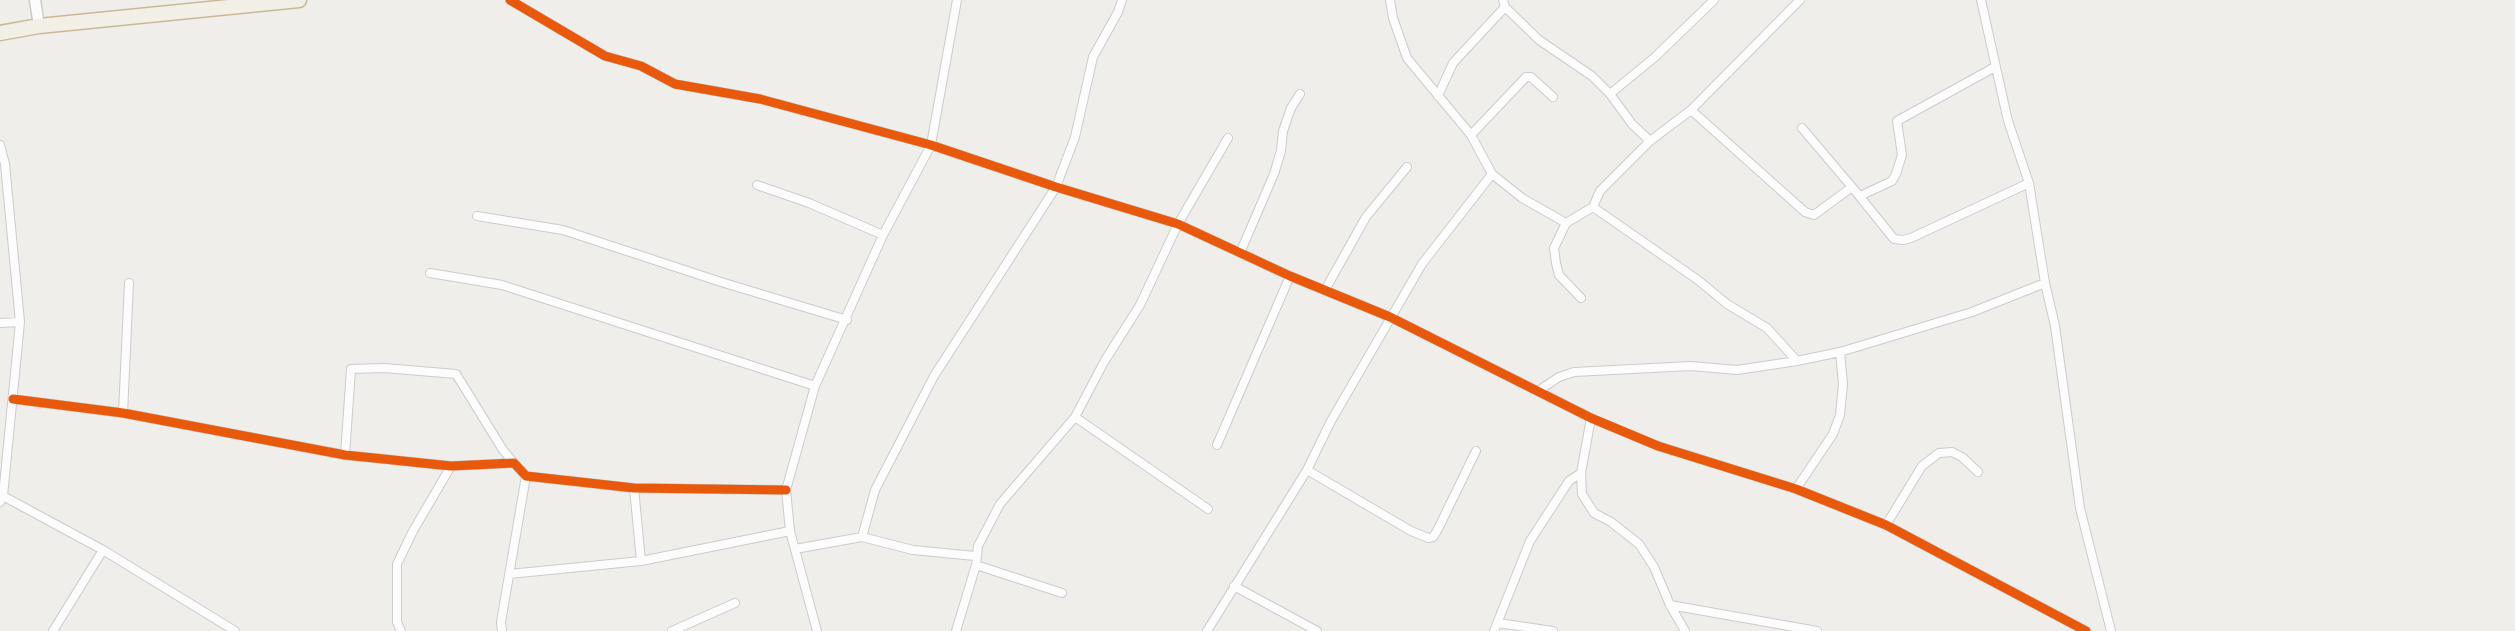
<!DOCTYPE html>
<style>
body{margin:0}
canvas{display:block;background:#efeeea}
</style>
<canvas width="2515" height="631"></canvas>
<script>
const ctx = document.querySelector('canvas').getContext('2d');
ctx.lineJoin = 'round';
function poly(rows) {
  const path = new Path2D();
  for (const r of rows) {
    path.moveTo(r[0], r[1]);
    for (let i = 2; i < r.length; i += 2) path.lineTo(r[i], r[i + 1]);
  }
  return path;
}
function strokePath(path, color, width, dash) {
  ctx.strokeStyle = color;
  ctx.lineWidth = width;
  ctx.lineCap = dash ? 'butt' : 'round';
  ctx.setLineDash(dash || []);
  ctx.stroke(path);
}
const minor = poly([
 [510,0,605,56,641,66,675,84,760,99,931,145,1056,187,1178,224,1290,276,1390,317,1591,418,1658,446,1796,489,1886,525,2086,631],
 [1390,0,1393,18,1407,58,1471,135,1492,174,1522,198,1566,223],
 [1503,0,1505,7,1539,40,1592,76,1610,94,1632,124,1650,141],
 [1981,0,2008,121,2029,183,2045,283,2055,326,2080,508,2111,631],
 [1610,94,1655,57,1714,0],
 [1438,96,1453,63,1505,7],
 [1691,110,1805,212,1814,215,1852,187,1894,239,1903,240,1911,238,2029,183],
 [1802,128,1852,187],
 [1471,135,1526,77,1531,77,1553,97],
 [0,145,5,164,20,322,3,496,0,502],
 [757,185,809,203,883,235],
 [1860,196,1892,181,1896,174,1902,155,1897,121,1995,67],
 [1593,207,1698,280,1727,304,1767,328,1797,361],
 [477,216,563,230,721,282,847,320],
 [1240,253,1274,174,1281,151,1283,131,1291,108,1300,94],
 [430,273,502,285,815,386],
 [1325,290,1366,217,1407,167],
 [1581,298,1559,275,1556,263,1554,248,1566,223,1593,207,1600,191,1650,141,1691,110,1800,0],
 [0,323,20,322],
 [1538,391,1559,377,1574,372,1691,366,1737,370,1797,361,1840,352,1972,312,2045,283],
 [13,399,123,413,345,455,451,466,514,463,526,476,634,488,786,490],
 [123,413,129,283],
 [1075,417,1208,509],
 [1591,418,1581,473,1582,494,1594,513,1611,522,1639,544,1654,567,1670,605,1685,631],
 [1217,445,1290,276],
 [345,455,351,369,384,368,456,374,503,450,514,463],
 [1307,470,1411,531,1428,538,1433,537,1437,531,1476,451],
 [634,488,641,561],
 [1796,489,1833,434,1840,415,1843,384,1840,352],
 [3,496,103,550,235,631],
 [1886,525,1922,466,1939,453,1952,452,1962,457,1978,472],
 [862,537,875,490,934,376,1056,187,1075,137,1093,57,1118,12,1122,0],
 [795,549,862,537,913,550,975,556],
 [976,565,1062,593],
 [509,574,641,561,790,531],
 [1234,586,1317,631],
 [1670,605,1817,631],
 [1498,623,1553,631],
 [53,631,103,550],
 [401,631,397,622,397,564,413,531,451,466],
 [502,631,501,622,526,476],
 [672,631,735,603],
 [817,631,790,531,786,490,815,386,883,235,931,145,957,0],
 [956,631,976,565,978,546,1000,504,1075,417,1104,362,1140,305,1178,224,1228,138],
 [1207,631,1307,470,1331,421,1422,264,1492,174],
 [1494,631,1530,541,1569,481,1581,473]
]);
const tertiary = poly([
 [35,0,39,26]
]);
const trunk = poly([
 [0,33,39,26,299,0]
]);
const cycleway = poly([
 [510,0,605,56,641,66,675,84,760,99,931,145,1056,187,1178,224,1290,276,1390,317,1591,418,1658,446,1796,489,1886,525,2086,631],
 [13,399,123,413,345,455,451,466,514,463,526,476,634,488,786,490]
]);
strokePath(minor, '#cbcccc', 10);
strokePath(tertiary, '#cbcccc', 13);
strokePath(trunk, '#c8b996', 17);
strokePath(minor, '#fdfcfc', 8);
strokePath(tertiary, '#fdfcfc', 10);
strokePath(trunk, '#f2f0e6', 14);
strokePath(cycleway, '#e8590c', 9);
</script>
